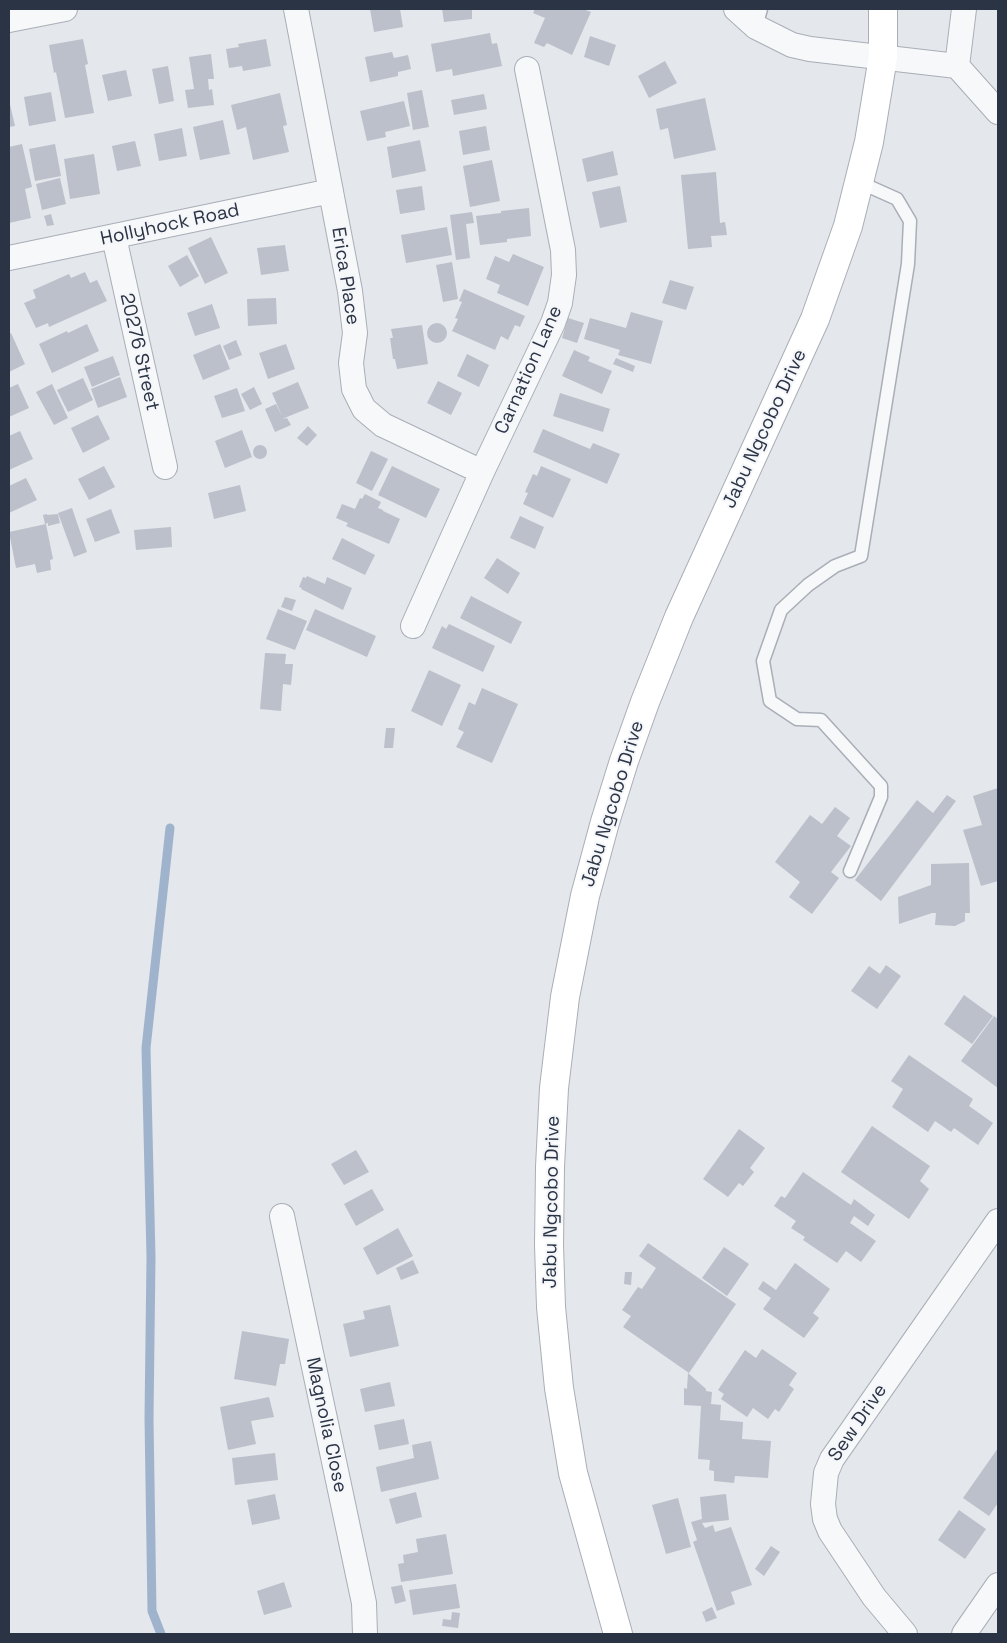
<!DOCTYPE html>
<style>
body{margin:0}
#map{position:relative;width:1007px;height:1643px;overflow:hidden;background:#e4e7ec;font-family:"Space Grotesk",sans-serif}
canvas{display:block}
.frame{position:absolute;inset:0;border:10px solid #2b3445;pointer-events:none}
</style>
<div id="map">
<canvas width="1007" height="1643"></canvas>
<div class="frame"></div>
</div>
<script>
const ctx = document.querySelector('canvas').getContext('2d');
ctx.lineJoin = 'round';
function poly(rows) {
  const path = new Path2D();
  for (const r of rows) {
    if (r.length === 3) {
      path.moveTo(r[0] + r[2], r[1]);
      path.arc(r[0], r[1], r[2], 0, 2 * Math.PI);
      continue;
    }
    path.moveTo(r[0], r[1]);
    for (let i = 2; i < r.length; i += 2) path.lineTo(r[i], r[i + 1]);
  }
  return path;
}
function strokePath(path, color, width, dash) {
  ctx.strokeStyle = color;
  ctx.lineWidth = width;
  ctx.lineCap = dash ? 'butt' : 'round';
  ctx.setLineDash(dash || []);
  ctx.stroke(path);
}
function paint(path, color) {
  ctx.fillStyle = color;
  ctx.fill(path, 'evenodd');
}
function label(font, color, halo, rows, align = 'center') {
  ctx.font = font + ' "Space Grotesk",sans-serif';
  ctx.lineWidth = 4;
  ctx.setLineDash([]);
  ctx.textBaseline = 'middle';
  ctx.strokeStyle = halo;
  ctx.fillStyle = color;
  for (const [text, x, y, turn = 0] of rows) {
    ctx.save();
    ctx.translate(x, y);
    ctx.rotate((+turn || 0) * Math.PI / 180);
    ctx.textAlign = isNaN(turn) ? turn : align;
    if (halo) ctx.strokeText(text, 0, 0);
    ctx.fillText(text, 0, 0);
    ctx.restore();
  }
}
const stream = poly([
 [161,1634,152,1611,149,1418,151,1257,146,1048,170,828]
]);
const building = poly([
 [370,9,400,9,403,27,374,32],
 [442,9,472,9,472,19,444,22],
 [535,9,583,9,591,12,572,55,547,43,544,47,534,43,545,18,533,13],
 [490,33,492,44,497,43,502,66,453,76,452,69,436,72,431,44],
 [590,36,616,45,609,66,584,57],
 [83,39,88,64,85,65,94,113,65,118,56,72,54,73,49,45],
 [266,39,271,66,243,71,242,66,229,68,226,49,239,47,238,44],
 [392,52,394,58,408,55,411,69,398,72,398,76,370,82,365,57],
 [211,54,214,79,208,79,209,90,212,89,214,105,188,108,185,90,194,89,189,57],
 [665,61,677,83,649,98,638,76],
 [168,66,174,101,159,104,152,69],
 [126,70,132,96,108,101,102,75],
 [422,90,429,127,413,130,407,93],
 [51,92,56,121,29,126,24,97],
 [280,93,287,125,283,126,289,152,253,160,246,127,237,130,231,105],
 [484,94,487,109,454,115,451,100],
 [705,98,716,150,674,159,668,128,660,130,656,109],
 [9,100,15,126,9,127],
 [404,101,410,126,385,132,386,137,367,141,360,111],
 [223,120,230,154,200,160,193,127],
 [486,126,490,150,463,155,459,131],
 [182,128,187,156,159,161,154,134],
 [420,140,426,171,392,178,387,147],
 [135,141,141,166,117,171,112,146],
 [22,144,32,187,25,189,31,218,9,223,9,147],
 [55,144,61,176,35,181,29,149],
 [613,151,618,175,587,182,582,159],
 [94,154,100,194,70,199,64,159],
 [492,160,500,201,470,207,463,166],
 [716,172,720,223,725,222,727,235,711,236,712,247,688,249,681,175],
 [60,178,66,204,42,210,36,184],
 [422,186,425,210,400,214,396,190],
 [620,186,627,222,600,228,592,192],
 [529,208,531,236,507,239,507,242,480,245,476,216,501,213,501,211],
 [472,212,474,223,466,224,470,258,456,260,450,215],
 [51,214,54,225,47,226,44,216],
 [447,227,452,255,406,263,401,235],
 [211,237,228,273,205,284,188,248],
 [285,245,289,271,261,275,257,248],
 [513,254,544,267,528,306,497,293,500,285,486,279,495,256,509,262],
 [187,255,199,276,180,287,168,266],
 [452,262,458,299,443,302,436,265],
 [85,272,90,283,97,280,107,301,49,327,48,323,36,328,24,303,36,298,33,290,69,274,71,278],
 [670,280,694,287,686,310,662,303],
 [464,289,525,316,520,327,515,325,508,340,501,336,495,350,452,331,458,319,455,318,462,302,459,301],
 [276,298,277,324,248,326,247,299],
 [212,304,220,328,195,336,187,313],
 [631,312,663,321,651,364,618,355,620,350,584,339,590,318,626,328],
 [568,318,584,323,577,343,562,338],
 [437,333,10],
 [87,324,99,351,52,373,39,344,67,331,68,333],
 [422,325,428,364,397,369,395,359,393,359,390,338,393,338,391,329],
 [11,333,25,364,9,372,9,334],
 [236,340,242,355,229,360,223,346],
 [220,344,230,369,203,380,193,355],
 [286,344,295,369,268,379,259,353],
 [574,350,590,357,588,361,612,371,602,394,562,376],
 [467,354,489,365,479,387,457,376],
 [113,356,120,375,92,387,84,367],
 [616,358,635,366,633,372,613,364],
 [120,377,127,397,98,408,91,389],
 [83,378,93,400,68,412,57,390],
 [438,381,462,393,451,415,427,403],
 [298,382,309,408,282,419,287,418,291,425,275,432,265,409,276,404,282,416,272,393],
 [18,384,29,408,9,417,9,388],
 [52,384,68,418,54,425,36,392],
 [254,387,262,404,250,410,241,394],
 [237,388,245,411,222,418,214,396],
 [560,393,610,409,603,432,553,416],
 [98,415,110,439,83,453,71,428],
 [308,426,317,435,307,446,297,438],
 [543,429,590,449,593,443,620,454,607,484,533,452],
 [242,430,252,457,225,468,215,441],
 [20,431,33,459,9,470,9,436],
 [260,452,7],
 [371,451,388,459,372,491,356,483],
 [104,466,115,487,89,500,78,479],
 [392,466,440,489,426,518,378,495],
 [541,466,571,479,553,518,523,504,528,493,525,492,533,474,537,476],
 [26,478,37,500,9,513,9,486],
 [240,485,246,511,214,519,208,493],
 [365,494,381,502,378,508,383,510,383,511,400,519,389,544,346,526,348,523,336,518,342,504,355,509,360,498,362,499],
 [72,508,87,552,74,557,58,513],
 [111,509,120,533,95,542,86,519],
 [47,514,47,515,58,514,60,523,48,526,48,523,45,524,43,515],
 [520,516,544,527,535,549,510,538],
 [46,524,53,559,50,560,51,570,37,573,35,564,16,568,9,532],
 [171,527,172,547,136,550,134,530],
 [342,538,375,555,365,575,332,559],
 [497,558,520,573,508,594,484,578],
 [307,576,325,584,327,577,352,588,343,610,301,589,302,588,299,587,303,577,306,578],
 [471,596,522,622,511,644,460,618],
 [285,597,296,600,292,611,281,607],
 [278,609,307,621,295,650,266,639],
 [315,609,376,636,367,657,306,630],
 [449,624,495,646,483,672,432,648,442,626,446,629],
 [265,653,286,654,285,664,293,664,291,685,283,684,281,711,260,709],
 [429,670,461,685,442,726,411,711],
 [482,688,518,704,492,763,456,747,464,732,458,729,469,702,475,705],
 [386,728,395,728,393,748,384,748],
 [998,788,998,881,981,886,963,830,982,825,973,796],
 [947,795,956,801,881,901,855,880,917,800,933,813],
 [835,807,850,818,837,836,851,846,831,872,839,878,812,914,789,897,800,882,775,862,810,815,822,824],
 [969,863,970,913,965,913,965,921,955,926,935,925,936,913,932,913,899,924,898,897,931,885,931,864],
 [886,965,901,976,877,1009,851,991,869,966,880,974],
 [964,995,993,1016,972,1044,944,1024],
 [994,1016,998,1019,998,1088,961,1061],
 [909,1055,973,1099,969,1106,993,1123,978,1145,954,1128,951,1132,935,1121,928,1132,892,1107,903,1089,891,1081],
 [872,1126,930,1166,920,1181,929,1189,909,1219,841,1172],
 [739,1129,765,1148,750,1168,754,1172,743,1186,739,1183,728,1197,703,1179],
 [356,1150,369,1172,344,1185,331,1164],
 [803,1172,851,1205,854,1199,875,1215,868,1226,854,1216,850,1223,876,1241,861,1262,846,1251,837,1263,803,1240,805,1237,791,1228,796,1221,774,1206,781,1196,785,1198],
 [372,1189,384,1210,356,1226,344,1204],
 [398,1228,413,1256,377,1275,363,1248],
 [648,1243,736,1304,689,1373,623,1327,631,1316,622,1310,638,1287,642,1289,656,1268,639,1256],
 [724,1247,749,1264,727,1296,702,1278],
 [413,1260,419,1273,401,1280,396,1268],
 [795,1263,830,1289,813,1313,819,1318,804,1338,763,1309,771,1298,758,1289,763,1281,776,1290],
 [625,1272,632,1272,631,1285,624,1284],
 [390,1305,399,1346,350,1357,343,1324,365,1319,363,1311],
 [242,1331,289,1339,285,1364,280,1364,276,1386,234,1379],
 [762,1349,797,1373,789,1385,794,1389,779,1412,775,1409,768,1419,753,1408,747,1417,721,1399,724,1394,718,1390,745,1350,756,1358],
 [688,1373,706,1389,706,1391,712,1392,711,1404,721,1405,720,1420,743,1422,742,1439,771,1441,768,1478,735,1476,734,1483,714,1481,714,1471,709,1470,710,1460,698,1459,701,1406,684,1405,684,1388,687,1389],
 [390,1382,395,1406,365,1412,360,1389],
 [269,1397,274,1417,251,1421,256,1444,228,1450,220,1407],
 [404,1419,409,1444,379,1450,374,1425],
 [431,1441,439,1479,381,1492,376,1467,414,1458,412,1445],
 [998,1448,998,1503,989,1516,963,1498],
 [275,1453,278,1480,235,1485,232,1458],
 [416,1492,422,1517,396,1524,389,1499],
 [275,1494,280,1519,252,1525,247,1500],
 [726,1494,729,1520,702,1523,705,1528,713,1525,715,1532,731,1527,752,1585,731,1592,735,1604,717,1611,693,1542,697,1540,691,1522,702,1519,700,1497],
 [678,1498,691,1547,666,1554,652,1505],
 [959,1510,986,1529,965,1559,938,1540],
 [446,1534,453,1574,401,1582,398,1564,404,1563,403,1555,418,1552,416,1539],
 [771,1546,780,1552,764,1576,755,1569],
 [284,1582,292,1607,264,1615,257,1591],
 [456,1584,460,1608,413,1615,409,1590],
 [402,1585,406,1601,395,1604,391,1587],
 [712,1607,717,1618,706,1622,702,1612],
 [452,1612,460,1613,458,1628,442,1626,443,1619,451,1620]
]);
const service = poly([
 [756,27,761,9],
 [850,871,881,797,881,786,821,720,797,719,770,701,763,661,781,610,808,585,835,566,861,556,908,264,910,221,897,199,859,182]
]);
const minor = poly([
 [296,9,350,291,355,333,351,363,354,389,364,409,383,425,482,472],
 [736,9,756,27,792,45,810,49,957,66,998,112],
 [9,20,65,9],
 [957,66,964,9],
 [114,237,165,467],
 [9,258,331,191],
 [413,626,482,472,553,323,560,303,564,275,563,250,527,69],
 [282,1216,364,1603,365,1634],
 [905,1634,874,1597,830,1531,825,1519,823,1504,826,1473,832,1459,998,1221],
 [964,1634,998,1585]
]);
const secondary = poly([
 [618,1634,573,1473,559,1388,551,1307,549,1245,550,1167,554,1088,565,997,585,896,605,822,624,761,645,702,679,617,815,319,848,226,869,142,883,57,883,9]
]);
const streetNames = [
 ["Hollyhock Road",170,225,-12],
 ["Erica Place",345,276,81],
 ["20276 Street",139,352,77],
 ["Carnation Lane",529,370,-66],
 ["Jabu Ngcobo Drive",765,429,-65],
 ["Jabu Ngcobo Drive",613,804,-73],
 ["Jabu Ngcobo Drive",552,1202,-89],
 ["Sew Drive",858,1423,-56],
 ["Magnolia Close",326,1425,78]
];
strokePath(stream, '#9fb4cc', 9);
paint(building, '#bbc0ca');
strokePath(service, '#a9aeb7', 15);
strokePath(minor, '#a9aeb7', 26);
strokePath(secondary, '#a9aeb7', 30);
strokePath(service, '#f7f8fa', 12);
strokePath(minor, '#f7f8fa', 24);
strokePath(secondary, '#fff', 28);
label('19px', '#2b3445', '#f4f6f9', streetNames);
</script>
